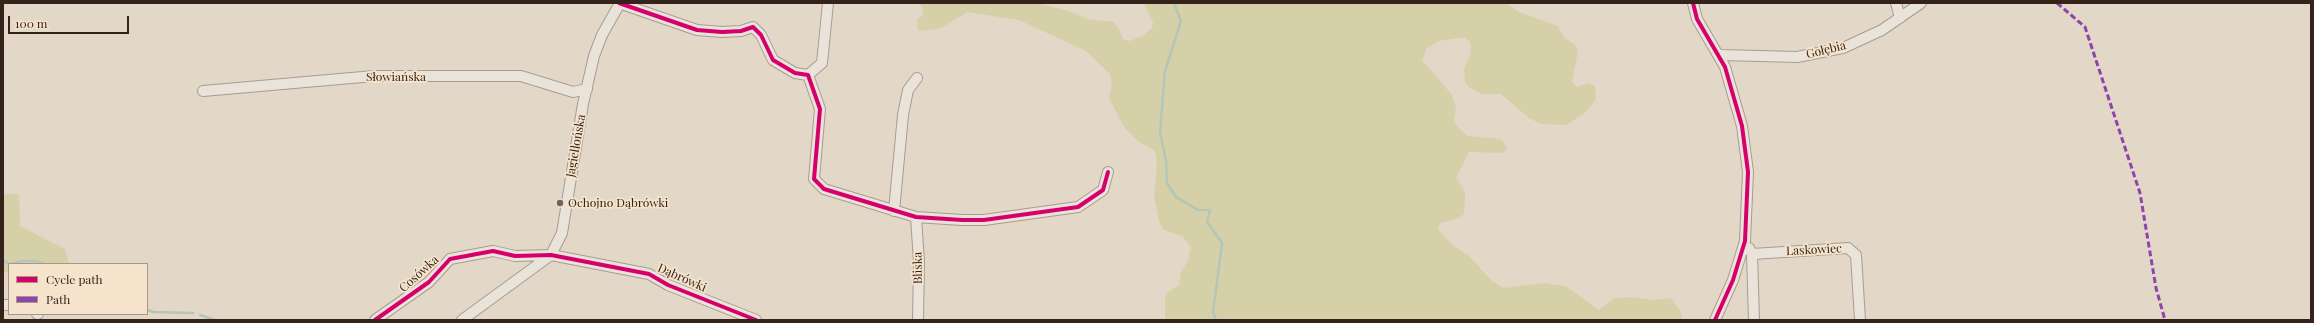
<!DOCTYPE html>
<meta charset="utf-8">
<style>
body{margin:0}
#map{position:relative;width:2314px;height:323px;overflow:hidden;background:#e3d7c7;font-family:"Playfair Display",serif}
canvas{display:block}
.frame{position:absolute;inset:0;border:4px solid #35231b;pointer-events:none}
.legend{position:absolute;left:8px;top:263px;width:140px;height:52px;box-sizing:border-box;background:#f6e3cc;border:1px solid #a99685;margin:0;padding:5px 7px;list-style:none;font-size:12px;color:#35231b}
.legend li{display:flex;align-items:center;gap:8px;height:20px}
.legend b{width:20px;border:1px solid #a99685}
.scale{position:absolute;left:8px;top:16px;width:121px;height:18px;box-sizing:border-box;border:2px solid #35231b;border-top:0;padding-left:5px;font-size:12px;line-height:14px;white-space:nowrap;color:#35231b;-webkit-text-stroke:3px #f6e3cc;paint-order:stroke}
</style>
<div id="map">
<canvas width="2314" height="323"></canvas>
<div class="frame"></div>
<ul class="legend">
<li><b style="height:5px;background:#d6006c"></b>Cycle path</li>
<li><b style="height:5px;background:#8e44ad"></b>Path</li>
</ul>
<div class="scale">100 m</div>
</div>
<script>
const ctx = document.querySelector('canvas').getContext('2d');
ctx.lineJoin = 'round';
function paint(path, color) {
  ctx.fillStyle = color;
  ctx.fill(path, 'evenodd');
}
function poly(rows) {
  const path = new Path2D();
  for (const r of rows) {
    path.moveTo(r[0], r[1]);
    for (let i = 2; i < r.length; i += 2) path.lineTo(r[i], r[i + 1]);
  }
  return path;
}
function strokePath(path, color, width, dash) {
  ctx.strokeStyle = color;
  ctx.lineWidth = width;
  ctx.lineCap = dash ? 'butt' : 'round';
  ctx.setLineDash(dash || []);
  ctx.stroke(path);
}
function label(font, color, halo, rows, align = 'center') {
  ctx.font = font + ' "Playfair Display",serif';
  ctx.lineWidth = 3.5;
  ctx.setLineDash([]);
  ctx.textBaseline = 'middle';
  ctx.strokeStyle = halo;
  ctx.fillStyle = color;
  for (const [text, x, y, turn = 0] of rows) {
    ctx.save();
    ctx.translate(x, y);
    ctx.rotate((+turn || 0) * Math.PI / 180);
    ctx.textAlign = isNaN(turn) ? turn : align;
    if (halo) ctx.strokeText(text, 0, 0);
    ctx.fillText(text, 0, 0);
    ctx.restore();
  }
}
const green = poly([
 [919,3,1037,3,1069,11,1087,19,1113,22,1118,27,1123,39,1130,41,1142,36,1152,28,1153,22,1144,3,1506,3,1519,12,1558,26,1564,37,1575,45,1578,51,1572,81,1576,87,1589,83,1595,86,1596,99,1584,114,1566,125,1541,124,1529,118,1501,94,1482,94,1470,88,1465,83,1464,69,1470,56,1471,49,1470,42,1465,37,1439,41,1427,48,1422,60,1452,95,1456,108,1454,120,1457,126,1468,136,1500,139,1505,143,1507,149,1502,153,1469,152,1456,178,1463,188,1465,194,1464,214,1459,218,1440,223,1438,229,1451,244,1469,256,1492,281,1504,288,1544,283,1566,286,1599,310,1614,298,1633,297,1653,300,1671,298,1681,312,1682,320,1165,320,1165,298,1168,292,1179,285,1181,272,1188,260,1191,247,1182,236,1164,230,1160,224,1154,197,1157,164,1155,151,1138,141,1124,127,1109,98,1112,86,1110,74,1086,51,1019,20,968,12,939,29,918,31,917,19,922,16,924,10],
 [3,194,19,194,20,226,65,249,69,264,9,264,9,271,3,274]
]);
const stream = poly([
 [1174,3,1181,21,1165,71,1160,132,1166,161,1167,183,1176,197,1198,210,1210,210,1207,222,1222,243,1213,312,1216,320],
 [3,260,9,264],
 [11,264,22,261,37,261,44,264],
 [147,310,154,312,193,313],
 [200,315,215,320]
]);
const minor = poly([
 [619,3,697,30,722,32,741,31,753,27,761,35,773,60,795,73,808,75,820,109,814,179,824,189,916,217,962,220,984,220,1078,207,1103,190,1108,172],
 [1693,3,1697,19,1725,67,1742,126,1748,172,1745,241,1733,280,1715,320],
 [1896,3,1900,18],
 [1721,55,1797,57,1843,48,1882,30,1921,3],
 [808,75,822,63,828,3],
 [203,91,374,76,521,76,573,92,587,89],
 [894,211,903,115,908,90,917,78],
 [916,217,919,262,918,320],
 [1749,248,1752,254,1754,320],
 [1752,254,1848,248,1856,255,1860,320],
 [3,305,9,305],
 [37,314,38,314],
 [375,320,429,282,450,259,493,251,515,256,551,255,649,274,668,285,756,320],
 [462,320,551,255,562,233,583,104,594,56,602,35,620,3]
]);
const quiet = poly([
 [2057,3,2085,27,2140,193,2156,288,2165,320]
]);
const cycleway = poly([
 [619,3,697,30,722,32,741,31,753,27,761,35,773,60,795,73,808,75,820,109,814,179,824,189,916,217,962,220,984,220,1078,207,1103,190,1108,172],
 [1693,3,1697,19,1725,67,1742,126,1748,172,1745,241,1733,280,1715,320],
 [375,320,429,282,450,259,493,251,515,256,551,255,649,274,668,285,756,320]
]);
const markers = [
 [560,203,4,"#726257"]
];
const streetNames = [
 ["Gołębia",1826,50,-14],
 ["Słowiańska",396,77],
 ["Jagiellońska",576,146,-80],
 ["Laskowiec",1814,250,-3],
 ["Bliska",918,268,-91],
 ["Cosówka",419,274,-42],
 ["Dąbrówki",682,278,24]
];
const poiNames = [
 ["Ochojno Dąbrówki",568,203]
];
paint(green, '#d6d0a9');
strokePath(stream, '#b4c6b8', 2.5);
strokePath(minor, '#a79c92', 12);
strokePath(minor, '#eae3da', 10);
strokePath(quiet, '#8e44ad', 3, [6, 3]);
strokePath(cycleway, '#d6006c', 4);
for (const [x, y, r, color] of markers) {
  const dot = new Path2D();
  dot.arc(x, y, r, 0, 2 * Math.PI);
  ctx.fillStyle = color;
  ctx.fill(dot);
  strokePath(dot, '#f6e3cc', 1.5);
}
label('12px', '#35231b', '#f6e3cc', streetNames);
label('12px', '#35231b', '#f6e3cc', poiNames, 'left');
</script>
